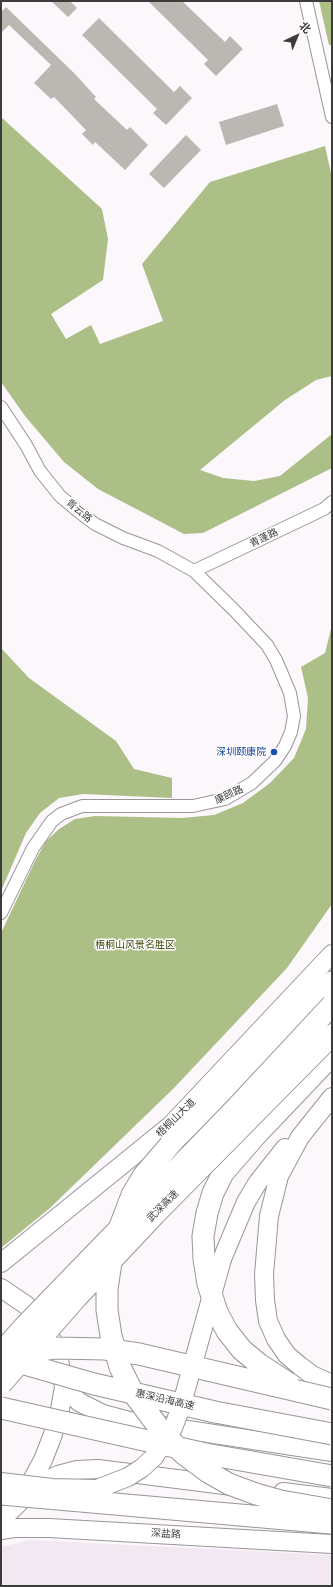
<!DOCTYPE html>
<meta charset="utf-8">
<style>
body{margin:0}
#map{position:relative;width:333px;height:1587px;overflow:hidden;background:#fbf7fb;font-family:"IBM Plex Sans","Noto Sans SC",sans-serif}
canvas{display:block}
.frame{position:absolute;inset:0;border:2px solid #3d3c3d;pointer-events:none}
.north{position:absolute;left:277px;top:16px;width:40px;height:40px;-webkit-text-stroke:3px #fff;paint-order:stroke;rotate:44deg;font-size:11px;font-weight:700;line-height:16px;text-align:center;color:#3d3c3d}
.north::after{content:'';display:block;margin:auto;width:14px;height:18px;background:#3d3c3d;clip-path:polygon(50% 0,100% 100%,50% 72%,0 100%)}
</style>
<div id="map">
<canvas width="333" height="1587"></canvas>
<div class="frame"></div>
<div class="north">北</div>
</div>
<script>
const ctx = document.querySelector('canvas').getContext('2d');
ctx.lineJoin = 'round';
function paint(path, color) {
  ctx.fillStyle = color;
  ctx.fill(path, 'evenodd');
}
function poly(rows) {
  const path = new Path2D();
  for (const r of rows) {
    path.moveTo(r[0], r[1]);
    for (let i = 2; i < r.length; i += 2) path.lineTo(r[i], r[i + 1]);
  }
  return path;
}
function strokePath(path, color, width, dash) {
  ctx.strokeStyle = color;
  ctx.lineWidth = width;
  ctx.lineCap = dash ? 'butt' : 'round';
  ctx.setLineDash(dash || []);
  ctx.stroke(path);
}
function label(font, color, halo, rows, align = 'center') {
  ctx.font = font + ' "IBM Plex Sans","Noto Sans SC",sans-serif';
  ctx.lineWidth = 3;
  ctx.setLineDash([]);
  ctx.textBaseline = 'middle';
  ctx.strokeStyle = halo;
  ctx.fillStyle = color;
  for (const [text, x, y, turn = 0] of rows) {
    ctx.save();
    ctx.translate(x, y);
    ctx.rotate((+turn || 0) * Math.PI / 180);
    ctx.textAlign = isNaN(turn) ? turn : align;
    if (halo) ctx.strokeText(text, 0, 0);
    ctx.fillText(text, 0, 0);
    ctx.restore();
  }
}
const built = poly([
 [29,1540,332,1555,332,1586,1,1586,1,1547]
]);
const forest = poly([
 [319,1,332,1,332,45,329,45],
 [1,117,102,209,108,239,103,280,51,314,66,339,91,325,100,344,163,321,142,264,210,182,325,146,332,178,332,376,316,380,285,400,200,470,223,478,254,481,280,476,332,434,332,468,203,533,184,534,98,489,64,462,25,416,1,382],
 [332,625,332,904,287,968,174,1088,50,1208,1,1248,1,933,35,861,46,841,59,829,75,819,95,816,182,818,214,815,243,803,270,783,294,758,306,729,308,698,301,667,325,653],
 [1,648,29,678,116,741,134,769,172,778,172,798,83,794,59,798,40,813,26,833,1,891]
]);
const building = poly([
 [51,1,70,1,77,8,68,17],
 [148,1,182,1,225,42,230,36,243,49,216,76,204,64,208,60],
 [6,7,75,74,96,97,94,99,127,130,130,127,148,145,125,170,95,142,93,145,82,134,86,130,54,97,51,99,34,83,51,65,9,25,1,33,1,12],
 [99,18,174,92,180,86,192,98,166,125,153,113,157,109,82,35],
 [277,104,284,126,226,145,219,122],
 [186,135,201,150,164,188,149,174]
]);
const street = poly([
 [306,1,332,117],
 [1,407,26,445,40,471,60,496,79,512,95,524,123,538,158,551,194,571,234,610,267,645,276,660,290,693,294,716,291,732,285,746,275,761,252,783,225,799,193,806,82,806,61,814,52,821,33,848,1,913],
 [194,571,324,509,332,502]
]);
const primary = poly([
 [332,1097,300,1137,279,1176,269,1216,264,1274,265,1300,268,1321,276,1339,287,1355,300,1366,312,1375,332,1384],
 [222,1259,246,1202,258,1182,285,1148],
 [1,1263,171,1125,332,954],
 [1,1288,26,1305,41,1322,52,1340,59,1360,64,1387,59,1415,52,1437,43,1460,26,1491],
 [64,1387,79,1402,103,1414,129,1421,332,1452],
 [283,1492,332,1498],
 [1,1520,37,1485,58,1475,77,1470,98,1469,232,1486],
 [1,1530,14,1528,49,1528,332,1544]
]);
const highway = poly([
 [175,1139,259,1058,332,982],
 [207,1213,213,1193,223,1173,256,1135,332,1055]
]);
const primaryBridge = poly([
 [1,1482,52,1488,97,1489,128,1477,142,1468,154,1457,173,1428,181,1407,222,1259]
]);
const highwayBridge = poly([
 [175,1139,144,1175,132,1195,114,1242,107,1289,107,1310,111,1336,120,1367,133,1393,163,1433,184,1454,208,1472,229,1484,256,1494,281,1501,332,1510],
 [207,1213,203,1236,204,1259,208,1284,217,1312,227,1331,242,1350,259,1364,288,1383],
 [22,1352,56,1348,105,1349,139,1354,332,1399],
 [1,1353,23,1328,236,1108,332,1005],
 [7,1359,94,1384,215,1412,332,1434],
 [1,1384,76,1298,155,1214,332,1035],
 [1,1408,206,1454,332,1476],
 [1,1494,331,1523]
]);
const markers = [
 [274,752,4,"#1a4fb4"]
];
const streetNames = [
 ["青云路",79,511,39],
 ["青蓬路",264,538,-26],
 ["康颐路",229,795,-24],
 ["梧桐山大道",176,1118,-44],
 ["武深高速",163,1206,-45],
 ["惠深沿海高速",165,1400,13],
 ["深盐路",166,1534,3]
];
const transitNames = [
 ["深圳颐康院",266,752]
];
const parkNames = [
 ["梧桐山风景名胜区",135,945]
];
paint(built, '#f2e8f2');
paint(forest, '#abbf87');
paint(building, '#bbb8b4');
strokePath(street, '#999599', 14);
strokePath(primary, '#999599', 20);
strokePath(highway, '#999599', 23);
strokePath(street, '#fff', 12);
strokePath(primary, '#fff', 18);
strokePath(highway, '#fff', 21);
strokePath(primaryBridge, '#999599', 20, []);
strokePath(highwayBridge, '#999599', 23, []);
strokePath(primaryBridge, '#fff', 18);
strokePath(highwayBridge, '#fff', 21);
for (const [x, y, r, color] of markers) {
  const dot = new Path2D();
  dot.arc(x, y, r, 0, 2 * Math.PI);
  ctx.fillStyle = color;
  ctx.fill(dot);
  strokePath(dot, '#fff', 1.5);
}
label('10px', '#3d3c3d', '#fff', streetNames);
label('10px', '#164399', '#fff', transitNames, 'right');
label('10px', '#384a09', '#fff', parkNames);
</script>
